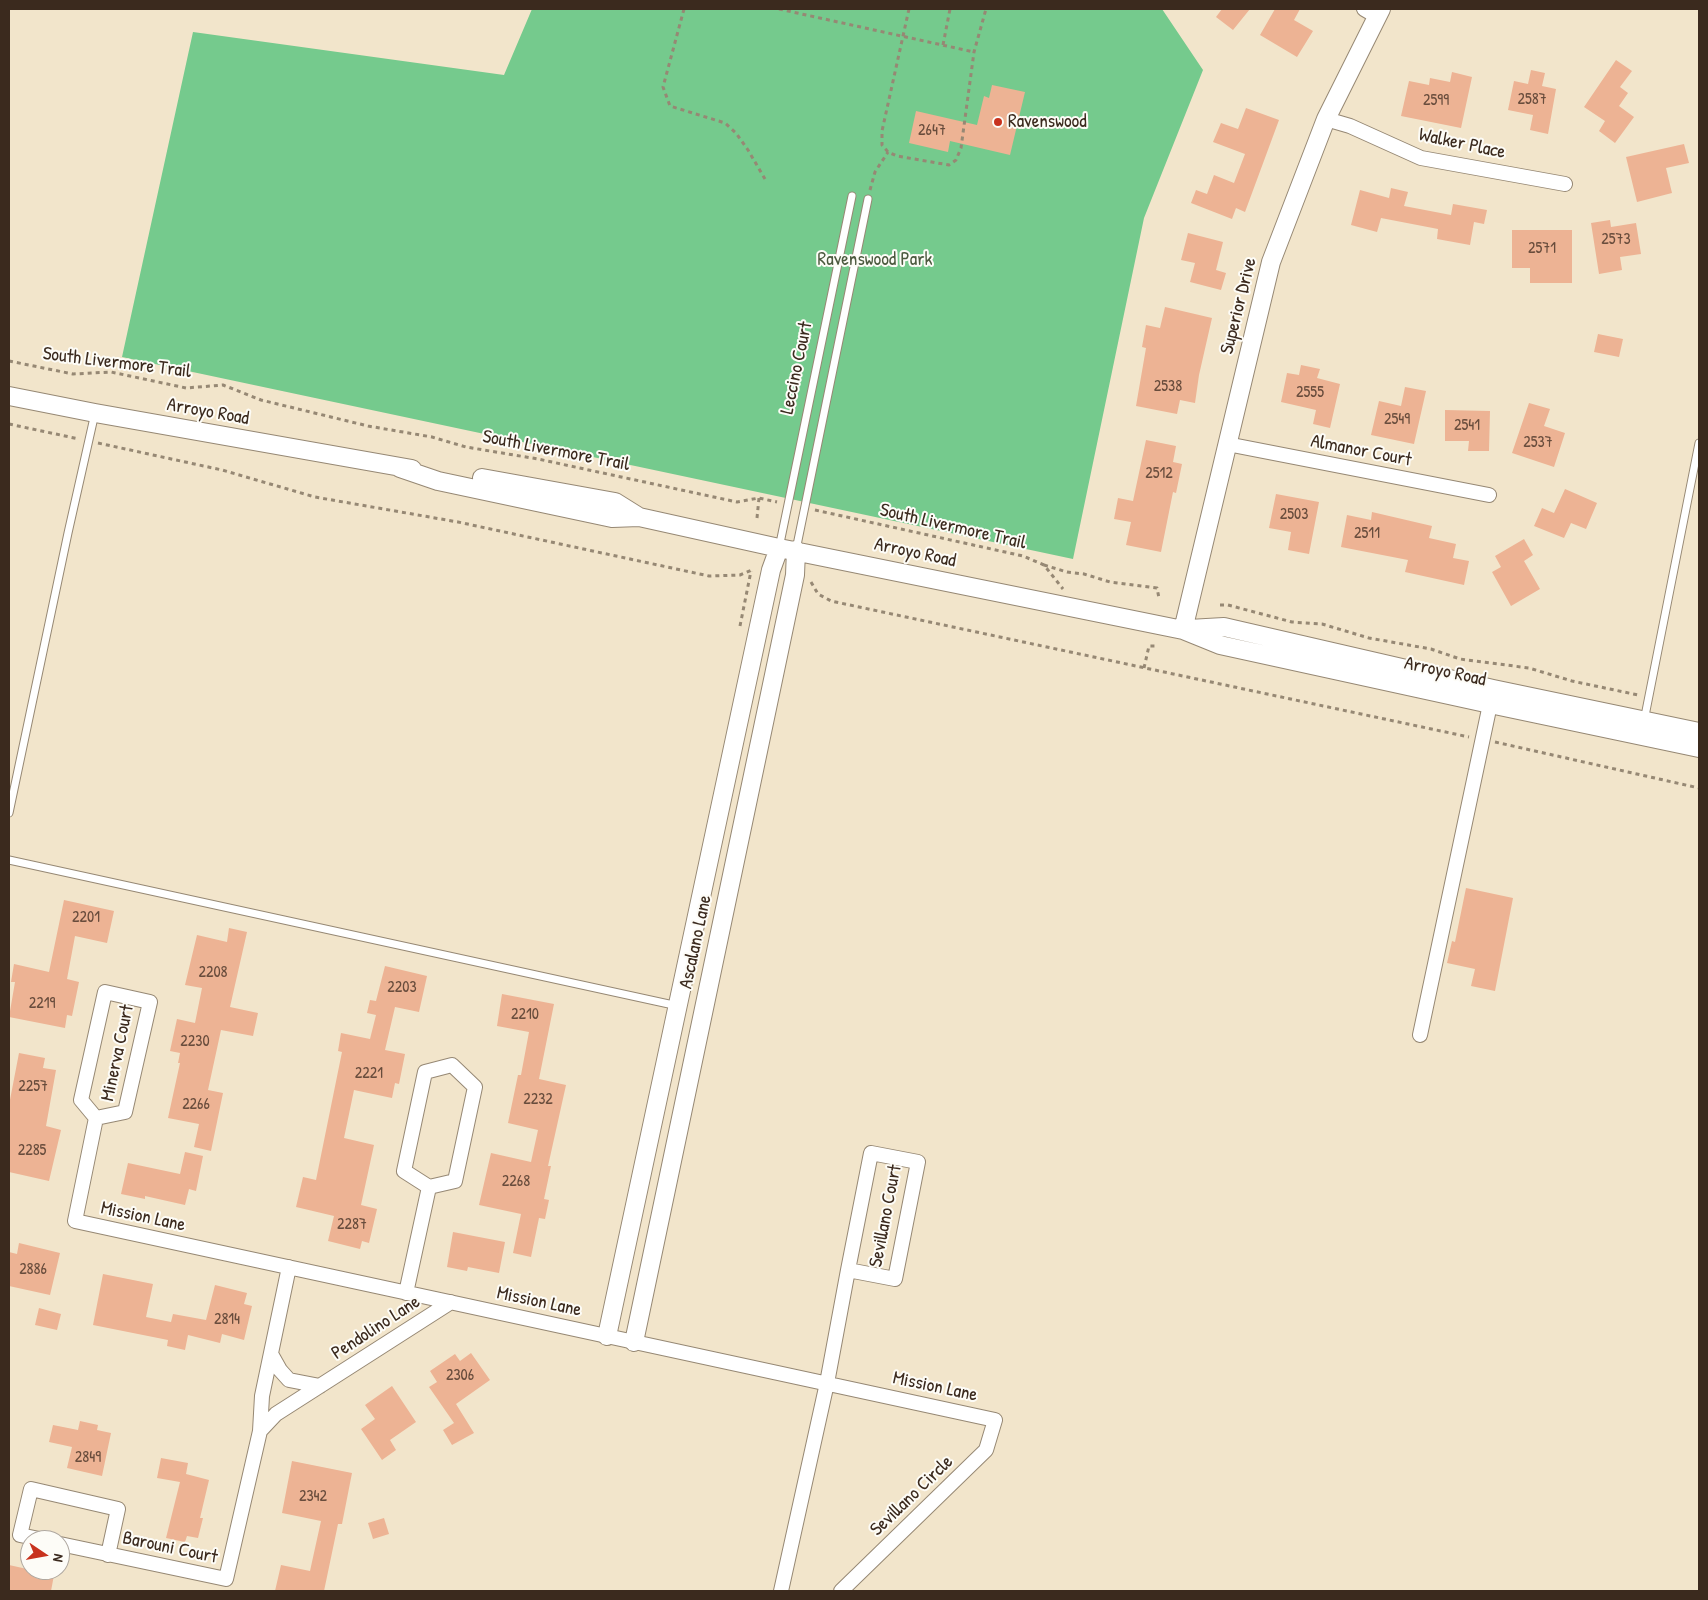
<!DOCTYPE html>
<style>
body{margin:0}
#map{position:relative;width:1708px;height:1600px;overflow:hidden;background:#f2e5cb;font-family:"Patrick Hand",sans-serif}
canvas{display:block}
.frame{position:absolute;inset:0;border:10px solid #3b2a1e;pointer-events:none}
.north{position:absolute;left:20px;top:1530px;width:50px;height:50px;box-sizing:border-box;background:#fdfcf7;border:1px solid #afa8a0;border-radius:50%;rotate:102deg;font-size:14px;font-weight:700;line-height:20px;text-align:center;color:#3b2a1e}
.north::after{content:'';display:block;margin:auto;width:18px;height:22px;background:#c8321e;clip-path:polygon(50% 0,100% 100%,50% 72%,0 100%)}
</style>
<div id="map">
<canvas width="1708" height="1600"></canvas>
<div class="frame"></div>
<div class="north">N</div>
</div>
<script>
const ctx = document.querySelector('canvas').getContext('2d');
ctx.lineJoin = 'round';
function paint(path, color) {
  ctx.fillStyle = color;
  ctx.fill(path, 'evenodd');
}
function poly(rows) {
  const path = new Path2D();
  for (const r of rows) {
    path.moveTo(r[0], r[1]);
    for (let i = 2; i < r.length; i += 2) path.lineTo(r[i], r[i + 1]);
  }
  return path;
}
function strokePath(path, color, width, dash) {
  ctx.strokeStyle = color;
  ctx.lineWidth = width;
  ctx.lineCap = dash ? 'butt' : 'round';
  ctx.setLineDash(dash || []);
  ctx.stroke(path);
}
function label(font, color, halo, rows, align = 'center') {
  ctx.font = font + ' "Patrick Hand",sans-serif';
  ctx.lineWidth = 4;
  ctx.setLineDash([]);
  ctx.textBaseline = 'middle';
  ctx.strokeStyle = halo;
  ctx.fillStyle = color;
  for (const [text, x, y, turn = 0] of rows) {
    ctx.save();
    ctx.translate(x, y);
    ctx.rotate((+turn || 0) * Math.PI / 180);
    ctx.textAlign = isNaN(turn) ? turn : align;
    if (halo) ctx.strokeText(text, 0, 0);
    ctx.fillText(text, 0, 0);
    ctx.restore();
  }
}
const green = poly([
 [532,9,1162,9,1203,70,1144,218,1073,559,122,357,193,32,504,75]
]);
const building = poly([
 [1222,9,1250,9,1233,30,1216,17],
 [1275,9,1300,9,1294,20,1313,31,1297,57,1260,35],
 [1616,60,1632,71,1620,87,1628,93,1619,106,1634,117,1615,143,1599,131,1605,121,1584,107],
 [1531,70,1545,73,1542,86,1556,89,1548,134,1530,130,1533,115,1508,110,1514,81,1528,84],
 [1452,72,1472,77,1461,128,1401,116,1409,81,1429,85,1430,78,1450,82],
 [992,85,1025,92,1010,155,950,141,948,152,909,143,916,111,977,125,984,96,989,98],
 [1246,108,1279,120,1245,212,1236,208,1232,219,1191,203,1196,190,1207,194,1214,175,1234,183,1245,154,1213,142,1221,123,1238,129],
 [1684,144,1689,163,1666,168,1672,193,1637,202,1626,157],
 [1391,188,1408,192,1404,206,1451,215,1453,204,1487,210,1484,224,1474,222,1470,245,1437,239,1438,229,1381,218,1377,232,1351,225,1360,190,1389,198],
 [1610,220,1611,227,1636,223,1641,254,1620,257,1622,270,1599,274,1591,223],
 [1512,230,1572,230,1572,283,1530,283,1530,268,1512,268],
 [1188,233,1223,242,1216,270,1226,273,1221,290,1190,282,1195,263,1181,260],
 [1165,307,1212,318,1199,375,1195,403,1180,400,1177,414,1136,406,1146,348,1142,347,1146,325,1160,328],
 [1598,334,1623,339,1619,357,1594,352],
 [1301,365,1320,369,1317,378,1340,384,1330,428,1313,424,1316,410,1281,402,1287,373,1299,375],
 [1405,387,1426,391,1414,444,1371,435,1379,401,1401,406],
 [1529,403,1550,409,1544,426,1565,433,1554,467,1512,453],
 [1445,410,1490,411,1489,451,1468,451,1469,441,1445,441],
 [1146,440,1176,446,1173,462,1182,464,1176,493,1173,492,1161,552,1126,545,1131,522,1114,519,1118,498,1133,501],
 [1565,489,1597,503,1586,529,1571,523,1564,538,1534,526,1542,508,1554,513],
 [1276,494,1319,502,1309,554,1288,550,1291,532,1269,528],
 [1372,512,1432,526,1429,538,1456,544,1453,558,1469,561,1464,585,1405,572,1408,560,1341,547,1347,515,1371,520],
 [1524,539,1533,555,1524,561,1540,589,1511,606,1492,572,1501,567,1495,556],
 [1466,888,1513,898,1495,991,1471,986,1475,969,1447,963,1452,941,1455,942],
 [64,900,114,911,107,943,75,936,67,979,79,982,72,1016,67,1015,65,1028,9,1017,15,982,11,982,14,964,49,972],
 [229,928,247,932,230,1007,258,1013,253,1036,221,1030,208,1090,223,1093,211,1151,194,1147,199,1124,168,1118,180,1063,178,1063,180,1053,170,1051,177,1019,195,1023,202,988,185,985,197,935,227,942],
 [385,966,427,976,419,1012,395,1007,385,1050,405,1054,399,1084,395,1083,392,1098,354,1090,344,1138,374,1145,361,1205,377,1209,369,1243,362,1241,360,1249,328,1241,334,1216,296,1207,303,1177,316,1180,342,1052,338,1051,341,1033,370,1039,376,1015,367,1013,370,1000,376,1001],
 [502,994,554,1004,539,1079,566,1085,548,1166,551,1166,544,1199,549,1200,545,1219,539,1218,531,1257,513,1253,521,1214,479,1205,491,1153,531,1162,538,1130,508,1123,518,1075,521,1075,529,1032,497,1026],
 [19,1053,45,1058,43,1068,56,1070,46,1126,61,1130,49,1181,9,1172,9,1105],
 [185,1152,203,1156,196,1191,189,1189,185,1205,145,1196,145,1199,121,1194,128,1163,180,1174],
 [453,1232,505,1242,499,1273,468,1267,467,1271,447,1267],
 [19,1243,60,1253,50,1295,9,1286,9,1252,17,1254],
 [103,1274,153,1284,146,1317,171,1322,173,1314,206,1320,215,1285,247,1293,244,1304,252,1306,244,1340,222,1334,220,1343,188,1335,185,1350,167,1346,168,1340,93,1325],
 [39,1308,61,1314,57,1330,35,1325],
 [471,1353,490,1380,456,1404,474,1433,452,1445,443,1430,454,1423,429,1387,437,1382,430,1371,455,1354,460,1361],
 [392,1386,416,1422,390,1440,396,1450,382,1460,361,1429,375,1419,365,1405],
 [80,1421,98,1425,97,1430,111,1433,102,1476,67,1468,72,1447,49,1442,53,1425,78,1430],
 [161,1458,188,1463,186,1474,209,1480,200,1518,203,1518,198,1538,187,1536,185,1542,166,1538,180,1482,157,1478],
 [292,1461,352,1473,342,1524,338,1524,324,1591,275,1591,281,1565,310,1571,321,1521,282,1513],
 [384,1518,389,1534,373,1539,368,1523],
 [9,1565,54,1575,51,1591,9,1591]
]);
const path = poly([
 [684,9,663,87,670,106,725,123,736,133,748,150,765,179],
 [779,9,974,52],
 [909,9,882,131,882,145,888,152,897,156,949,165,956,160,961,148,974,52,986,9],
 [943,45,950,9],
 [870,190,875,172,888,152],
 [9,361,73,374,111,372,186,388,223,385,261,400,368,426,432,437,466,447,538,459,737,502,759,498,777,502],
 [9,424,79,439],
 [98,443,222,470,315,497,458,522,709,576,740,575,752,570],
 [815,510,1023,556,1044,565,1063,589],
 [757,518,759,498],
 [1044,565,1067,572,1084,574,1110,582,1157,588,1159,598],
 [811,582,818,594,831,601,1469,737],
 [1220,605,1228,605,1292,622,1322,624,1369,638,1431,649,1460,659,1529,668,1572,681,1638,695],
 [740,626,751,571],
 [1144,668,1149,646,1158,646],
 [1495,742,1699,788]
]);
const service = poly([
 [779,548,852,196],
 [796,550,868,199],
 [1644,721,1699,443],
 [9,813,68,533,95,413],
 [9,860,678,1006]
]);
const minor = poly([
 [1364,9,1376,16],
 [1326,119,1350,126,1421,158,1565,184],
 [1227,444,1489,495],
 [1420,1035,1492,695],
 [96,1118,125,1112,150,1002,105,992,81,1100,96,1118,75,1221,995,1420,986,1450,841,1591],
 [406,1293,429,1187,404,1171,425,1072,452,1065,475,1087,455,1181,429,1187],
 [271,1354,280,1370,289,1380,320,1386],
 [260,1431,276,1414,451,1302],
 [44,1540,20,1535,31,1489,118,1509,108,1555],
 [60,1544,226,1579,260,1431,262,1396,289,1267],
 [781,1591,827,1383,848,1270,871,1153,918,1162,895,1279,848,1270]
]);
const tertiary = poly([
 [9,396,95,413,412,469],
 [400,468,438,481,612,518,639,517,779,548,1183,630,1220,645,1490,704,1699,748],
 [482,478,615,502,639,517],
 [1189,629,1224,627,1493,689,1699,732],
 [1183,630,1271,262,1326,119,1381,9],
 [607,1336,771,570,779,548],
 [634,1342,795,575,796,550]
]);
const markers = [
 [998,122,5,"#c8321e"]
];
const numberNames = [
 ["2587",1532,100],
 ["2599",1436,101],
 ["2647",932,131],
 ["2573",1616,240],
 ["2571",1542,249],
 ["2538",1168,387],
 ["2555",1310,393],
 ["2549",1397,420],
 ["2541",1467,426],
 ["2537",1538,443],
 ["2512",1159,474],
 ["2503",1294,515],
 ["2511",1367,534],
 ["2201",86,918],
 ["2208",213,973],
 ["2203",402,988],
 ["2219",42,1004],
 ["2210",525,1015],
 ["2230",195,1042],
 ["2221",369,1074],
 ["2257",33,1087],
 ["2232",538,1100],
 ["2266",196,1105],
 ["2285",32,1151],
 ["2268",516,1182],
 ["2287",352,1225],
 ["2886",33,1270],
 ["2814",227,1320],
 ["2306",460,1376],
 ["2849",88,1458],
 ["2342",313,1497]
];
const poiNames = [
 ["Ravenswood",1008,122]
];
const streetNames = [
 ["Walker Place",1462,144,12],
 ["Superior Drive",1239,306,-76],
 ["South Livermore Trail",117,363,7],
 ["Leccino Court",797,368,-78],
 ["Arroyo Road",208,412,10],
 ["South Livermore Trail",556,451,11],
 ["Almanor Court",1361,451,11],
 ["South Livermore Trail",953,527,13],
 ["Arroyo Road",915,553,12],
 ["Arroyo Road",1445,672,12],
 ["Ascalano Lane",696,942,-78],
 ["Minerva Court",118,1053,-78],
 ["Sevillano Court",886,1216,-79],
 ["Mission Lane",143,1217,12],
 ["Mission Lane",539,1302,12],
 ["Pendolino Lane",376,1328,-33],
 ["Mission Lane",935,1387,12],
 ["Sevillano Circle",912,1496,-44],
 ["Barouni Court",170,1548,12]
];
const parkNames = [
 ["Ravenswood Park",875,260]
];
paint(green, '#75ca8d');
paint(building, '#edb394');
strokePath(service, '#968874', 9);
strokePath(minor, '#968874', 16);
strokePath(tertiary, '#968874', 20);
strokePath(path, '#968874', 3, [4, 4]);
strokePath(service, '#fff', 7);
strokePath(minor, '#fff', 14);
strokePath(tertiary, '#fff', 18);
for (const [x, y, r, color] of markers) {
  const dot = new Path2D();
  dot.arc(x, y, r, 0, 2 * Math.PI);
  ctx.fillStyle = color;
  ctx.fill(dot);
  strokePath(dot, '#fdfcf7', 2);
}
label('16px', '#684c3c', null, numberNames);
label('19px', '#3b2a1e', '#fdfcf7', poiNames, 'left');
label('19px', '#3b2a1e', '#fdfcf7', streetNames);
label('19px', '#4c5a3f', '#fdfcf7', parkNames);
</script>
